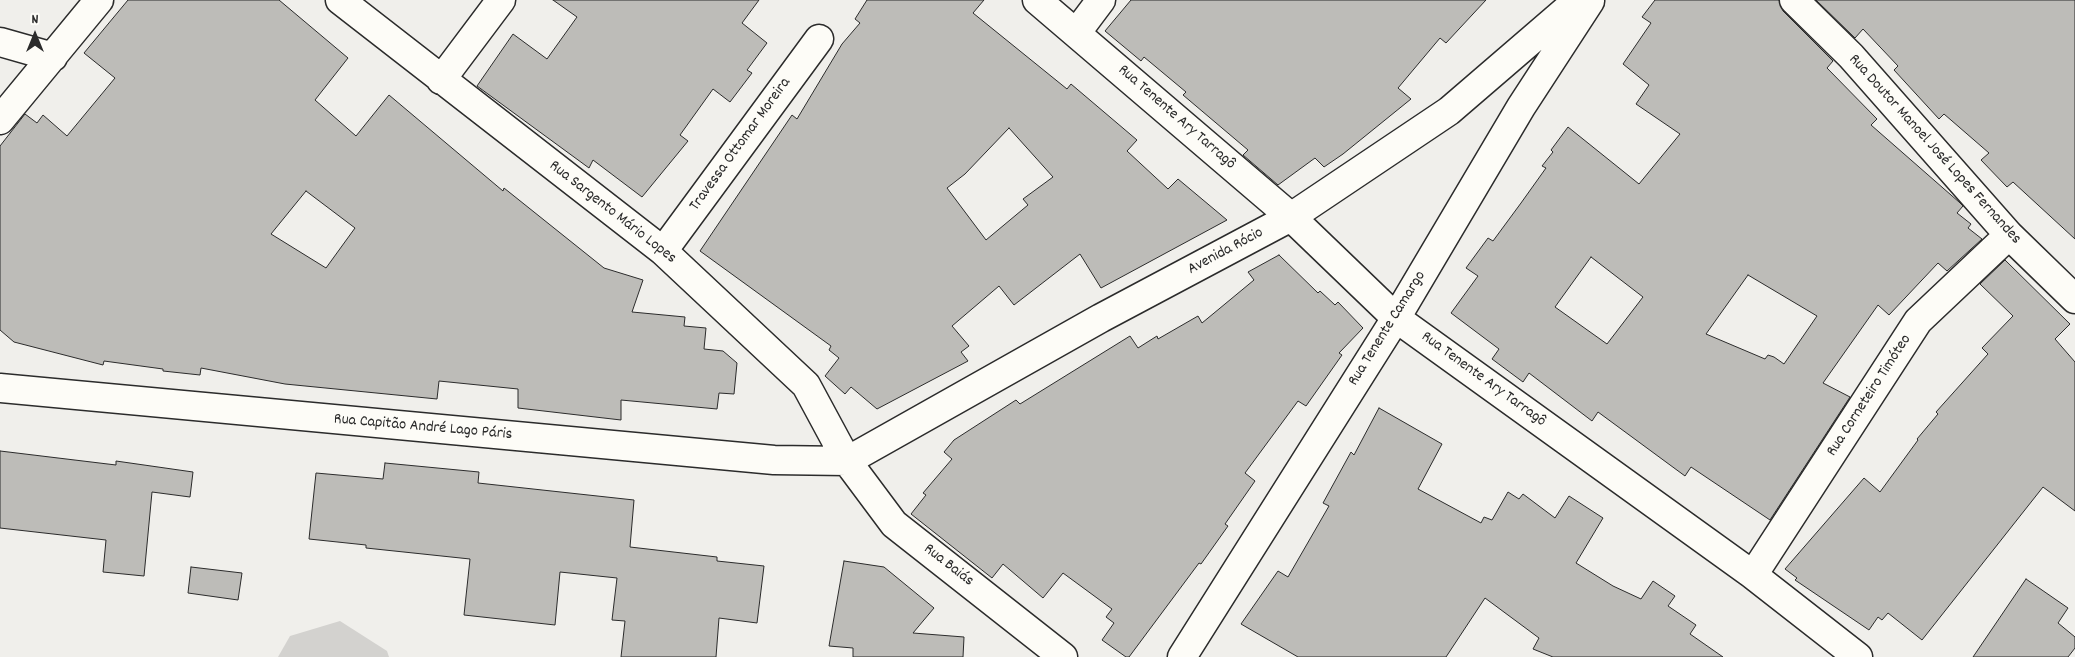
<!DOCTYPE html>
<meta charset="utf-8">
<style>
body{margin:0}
#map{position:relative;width:2075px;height:657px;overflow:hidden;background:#f0efeb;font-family:Dekko,sans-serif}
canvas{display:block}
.north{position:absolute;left:10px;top:10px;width:50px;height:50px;-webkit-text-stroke:4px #fdfcf7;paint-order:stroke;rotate:0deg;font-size:14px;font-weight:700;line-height:20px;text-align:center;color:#2b2b2b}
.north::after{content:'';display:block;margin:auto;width:18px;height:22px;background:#2b2b2b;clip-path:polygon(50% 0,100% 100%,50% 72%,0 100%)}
</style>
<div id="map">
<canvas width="2075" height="657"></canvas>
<div class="north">N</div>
</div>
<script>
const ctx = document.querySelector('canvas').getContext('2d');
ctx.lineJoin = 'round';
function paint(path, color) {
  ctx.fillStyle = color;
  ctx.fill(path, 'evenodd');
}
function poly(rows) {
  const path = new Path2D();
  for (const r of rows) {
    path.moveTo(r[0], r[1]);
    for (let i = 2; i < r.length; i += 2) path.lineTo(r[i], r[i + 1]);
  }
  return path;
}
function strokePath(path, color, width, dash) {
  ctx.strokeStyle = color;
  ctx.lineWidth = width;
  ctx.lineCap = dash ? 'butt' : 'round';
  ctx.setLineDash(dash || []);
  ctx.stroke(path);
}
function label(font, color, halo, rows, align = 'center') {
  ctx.font = font + ' Dekko,sans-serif';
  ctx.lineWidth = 4;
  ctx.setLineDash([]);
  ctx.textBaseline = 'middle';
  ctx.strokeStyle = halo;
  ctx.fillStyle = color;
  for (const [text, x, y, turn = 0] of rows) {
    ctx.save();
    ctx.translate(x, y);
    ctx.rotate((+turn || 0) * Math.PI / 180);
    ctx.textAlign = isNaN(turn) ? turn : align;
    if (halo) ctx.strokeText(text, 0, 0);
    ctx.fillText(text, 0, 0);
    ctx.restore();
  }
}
const green = poly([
 [340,621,387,651,389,657,278,657,290,636]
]);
const building = poly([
 [128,0,279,0,348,58,315,100,356,136,389,95,503,191,504,188,604,268,643,280,632,312,685,317,684,326,706,328,704,349,723,351,737,363,734,394,719,393,717,409,621,400,621,420,518,408,518,389,439,381,437,399,285,384,201,368,200,375,163,371,163,369,104,361,103,365,14,342,0,330,0,146,25,114,37,123,43,115,67,136,115,78,84,53,128,0],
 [306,191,355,228,326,268,271,234,306,191],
 [553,0,759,0,742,23,767,43,747,70,752,73,730,102,713,89,680,135,688,141,642,197,593,160,589,168,477,86,513,34,547,59,577,17,553,0],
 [867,0,984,0,973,13,1067,89,1071,84,1137,140,1127,151,1168,189,1178,179,1227,220,1101,288,1080,254,1014,305,999,286,952,326,969,346,961,352,968,361,877,409,851,387,845,394,825,376,839,358,829,350,831,346,700,251,792,115,797,119,842,44,860,23,855,19,867,0],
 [1009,128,1053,177,1023,199,1028,205,986,240,947,188,965,174,1009,128],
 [1131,0,1486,0,1446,43,1440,38,1398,88,1411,99,1343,154,1324,167,1315,158,1278,185,1243,155,1248,150,1183,95,1186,92,1144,57,1141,61,1105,31,1131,0],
 [1655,0,1779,0,1783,11,1833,61,1827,68,1877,119,1871,125,1959,202,1963,206,1957,213,1971,224,1968,228,1982,239,1947,271,1938,263,1889,315,1878,305,1823,383,1850,397,1770,520,1691,467,1685,476,1598,412,1592,421,1529,373,1523,382,1492,359,1499,349,1451,313,1478,276,1466,268,1488,238,1493,241,1521,203,1546,168,1542,166,1553,152,1551,150,1568,127,1639,184,1680,134,1636,104,1649,85,1623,64,1651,23,1642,17,1655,0],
 [1591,257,1643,297,1607,344,1555,307,1591,257],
 [1748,275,1817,316,1784,364,1774,357,1768,355,1765,359,1706,334,1748,275],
 [1816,0,2075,0,2075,239,2013,182,2007,187,1981,160,1989,153,1944,114,1939,119,1894,70,1898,66,1863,29,1855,38,1816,0],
 [1279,255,1318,293,1320,291,1335,305,1338,302,1363,328,1339,353,1342,355,1306,406,1298,401,1245,473,1255,481,1225,524,1228,526,1201,564,1199,563,1129,657,1126,657,1102,640,1114,623,1106,617,1112,609,1063,573,1043,598,1003,564,992,578,911,514,926,495,923,493,952,459,944,452,954,440,1016,400,1020,404,1130,336,1138,348,1157,336,1158,339,1198,316,1202,323,1254,280,1248,272,1279,255],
 [2005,260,2070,324,2055,339,2075,362,2075,511,2043,487,1922,640,1888,613,1882,620,1878,617,1869,630,1795,580,1797,578,1785,569,1864,478,1880,492,1918,440,1917,439,1938,414,1936,412,1988,354,1982,348,2013,316,1980,284,2005,260],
 [1379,408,1442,444,1418,489,1481,523,1484,517,1492,520,1508,492,1519,499,1523,494,1555,518,1569,496,1603,518,1576,563,1613,586,1641,599,1653,581,1675,596,1668,606,1696,625,1690,634,1723,657,1553,657,1533,649,1539,638,1485,598,1446,657,1298,657,1241,624,1278,571,1288,577,1329,506,1323,503,1351,452,1354,455,1379,408],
 [0,451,116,465,116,461,193,472,190,497,152,492,144,576,103,572,106,540,0,528,0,451],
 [385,463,479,472,478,483,634,500,630,547,717,557,717,561,764,566,757,623,719,618,716,657,621,657,625,621,612,620,617,578,560,572,555,625,464,615,470,559,366,548,366,545,309,539,316,473,383,479,385,463],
 [844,561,884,567,934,608,913,633,964,637,963,657,853,657,853,648,829,646,844,561],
 [191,567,242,573,238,600,188,593,191,567],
 [2026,579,2068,608,2058,623,2075,637,2075,648,2068,657,1973,657,2026,579]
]);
const minor = poly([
 [340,0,663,251,806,385,847,461,894,524,1063,657],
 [1037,0,1291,217,1396,318,1753,575,1858,657],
 [1794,0,1851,56,2009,235,2075,299],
 [1077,32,1101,0],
 [0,42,53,57],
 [441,80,501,0],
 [0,120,99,0],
 [663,251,819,39],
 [0,388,774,460,847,461],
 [847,461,1101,318,1291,217,1449,111,1578,0],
 [1753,575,1918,321,2009,235],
 [1182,657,1396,318,1521,107,1590,1]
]);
const streetNames = [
 ["Rua Tenente Ary Tarragô",1176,118,41],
 ["Travessa Ottomar Moreira",741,145,-54],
 ["Rua Doutor Manoel José Lopes Fernandes",1934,150,48],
 ["Rua Sargento Mário Lopes",612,213,38],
 ["Avenida Rócio",1226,252,-28],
 ["Rua Tenente Camargo",1388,329,-58],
 ["Rua Tenente Ary Tarragô",1483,380,36],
 ["Rua Corneteiro Timóteo",1870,396,-57],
 ["Rua Capitão André Lago Páris",423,428,5],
 ["Rua Baiás",948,566,38]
];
paint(green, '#d3d2cf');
paint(building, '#bdbcb8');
strokePath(building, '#2b2b2b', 1);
strokePath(minor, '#2b2b2b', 31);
strokePath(minor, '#fdfcf7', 28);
label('16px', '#2b2b2b', '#fdfcf7', streetNames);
</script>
